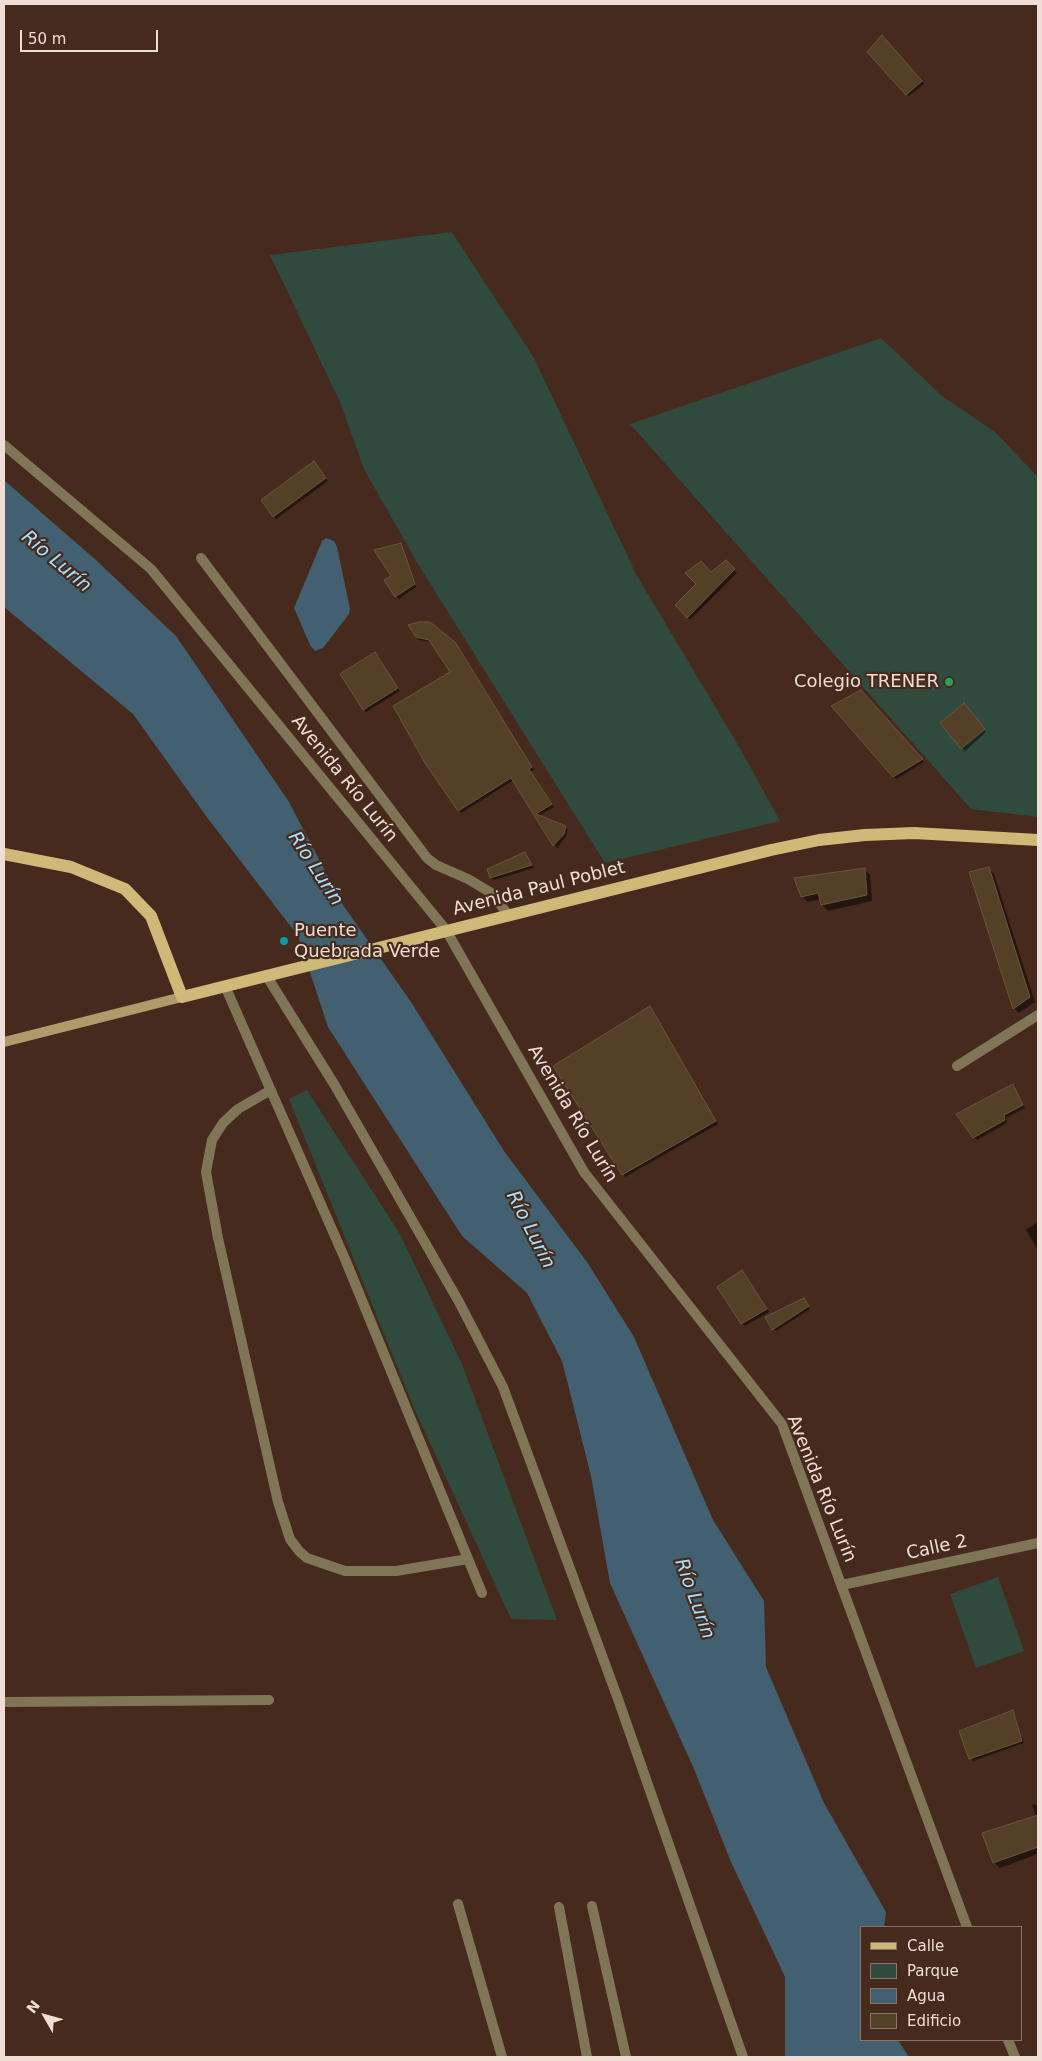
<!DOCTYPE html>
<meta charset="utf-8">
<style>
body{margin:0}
#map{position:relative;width:1042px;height:2061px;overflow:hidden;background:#452a1d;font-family:"DejaVu Sans",sans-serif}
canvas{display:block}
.frame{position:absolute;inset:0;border:5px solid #f0ddd5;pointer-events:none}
.legend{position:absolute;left:860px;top:1926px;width:162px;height:115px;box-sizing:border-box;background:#452a1d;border:1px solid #897267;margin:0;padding:6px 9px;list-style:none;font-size:15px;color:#f0ddd5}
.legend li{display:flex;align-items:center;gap:10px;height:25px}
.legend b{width:25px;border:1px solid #897267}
.north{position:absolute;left:20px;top:1991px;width:50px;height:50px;-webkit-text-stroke:4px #452a1d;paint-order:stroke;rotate:308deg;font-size:14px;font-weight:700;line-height:20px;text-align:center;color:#f0ddd5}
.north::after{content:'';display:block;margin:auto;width:18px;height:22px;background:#f0ddd5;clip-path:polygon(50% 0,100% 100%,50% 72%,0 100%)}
.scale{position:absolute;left:20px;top:30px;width:138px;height:22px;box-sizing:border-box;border:2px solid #f0ddd5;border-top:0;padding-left:6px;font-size:15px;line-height:18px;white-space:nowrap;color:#f0ddd5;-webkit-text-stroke:4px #452a1d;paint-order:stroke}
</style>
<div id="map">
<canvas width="1042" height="2061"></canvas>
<div class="frame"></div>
<ul class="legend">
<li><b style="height:6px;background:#cfb979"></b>Calle</li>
<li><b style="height:14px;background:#304a3d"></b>Parque</li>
<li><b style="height:14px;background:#42606f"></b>Agua</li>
<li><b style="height:14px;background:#534027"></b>Edificio</li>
</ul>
<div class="north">N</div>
<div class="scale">50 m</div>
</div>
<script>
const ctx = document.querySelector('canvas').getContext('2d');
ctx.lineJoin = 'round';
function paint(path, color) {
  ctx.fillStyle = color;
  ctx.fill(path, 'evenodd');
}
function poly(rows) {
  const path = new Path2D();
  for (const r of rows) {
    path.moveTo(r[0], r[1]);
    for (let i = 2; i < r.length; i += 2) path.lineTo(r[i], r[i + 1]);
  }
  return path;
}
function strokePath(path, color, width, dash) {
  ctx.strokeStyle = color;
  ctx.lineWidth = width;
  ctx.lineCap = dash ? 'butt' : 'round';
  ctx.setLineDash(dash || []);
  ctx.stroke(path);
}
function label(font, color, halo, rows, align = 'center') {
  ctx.font = font + ' "DejaVu Sans",sans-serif';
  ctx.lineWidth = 4.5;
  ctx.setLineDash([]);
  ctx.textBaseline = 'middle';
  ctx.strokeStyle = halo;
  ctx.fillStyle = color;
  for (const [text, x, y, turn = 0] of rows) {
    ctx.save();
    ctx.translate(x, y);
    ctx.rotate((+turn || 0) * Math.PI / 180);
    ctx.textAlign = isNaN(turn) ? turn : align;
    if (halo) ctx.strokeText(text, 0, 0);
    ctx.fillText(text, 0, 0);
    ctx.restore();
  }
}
const green = poly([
 [452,232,534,358,636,574,741,750,780,821,605,863,418,564,364,469,340,402,270,255],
 [881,338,942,396,995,432,1038,477,1038,817,971,809,630,424],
 [307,1090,400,1234,462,1364,557,1620,511,1619,414,1408,289,1099],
 [998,1577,1024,1651,976,1668,950,1594]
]);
const water = poly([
 [4,480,96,560,176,636,289,802,343,905,411,1002,504,1151,587,1262,634,1337,713,1520,764,1601,766,1667,824,1803,886,1912,884,1927,861,1927,861,2040,898,2040,909,2057,785,2057,785,1977,731,1862,694,1769,610,1583,591,1476,562,1361,527,1293,462,1236,328,1027,298,936,206,816,133,714,4,607],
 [326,538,334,541,337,547,350,609,349,614,323,648,315,651,310,645,294,608,322,541]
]);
const shadow = poly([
 [882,37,924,84,909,96,869,52],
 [316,465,328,481,276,519,274,516],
 [400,545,416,587,399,599,386,580,393,576],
 [726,561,737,573,690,620,677,605],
 [417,637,457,647,534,770,531,772,554,807,538,816,568,829,566,836,557,848,514,780,461,813,459,810,452,672,432,642,420,640],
 [378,656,400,691,366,712,364,709],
 [861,691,924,762,896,779,894,777,833,706],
 [966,707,986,732,965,751,941,724],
 [525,853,534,868,494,880,491,878,488,870],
 [864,869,870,875,872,901,828,911,822,905,821,899,808,902,802,896],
 [989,869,994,874,1035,1002,1019,1013,1014,1008,970,873],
 [652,1010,718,1124,625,1177,555,1067],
 [1012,1085,1025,1108,1006,1118,1007,1123,977,1140,974,1137],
 [1036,1223,1038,1226,1038,1250,1026,1230],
 [742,1272,769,1312,745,1326,742,1323],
 [806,1302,810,1309,776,1331,773,1329],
 [1012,1712,1024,1743,973,1761,971,1758],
 [1032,1804,1038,1805,1038,1854,1000,1868,994,1862,1036,1817]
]);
const building = poly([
 [882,35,922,81,906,95,867,52,882,35],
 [314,461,326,478,273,517,261,500,314,461],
 [401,543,415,584,395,597,384,580,391,576,374,550,401,543],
 [726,560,735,569,687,618,675,605,696,584,685,573,701,561,711,572,726,560],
 [419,622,430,622,455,642,532,767,529,769,552,804,536,814,566,826,564,834,553,846,511,778,458,811,425,763,393,706,450,672,429,640,416,637,408,625,419,622],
 [375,652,398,688,363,710,340,674,375,652],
 [861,690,923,759,893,777,831,706,861,690],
 [964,703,985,729,961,749,940,723,964,703],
 [525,852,532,865,490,878,487,869,525,852],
 [989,867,1030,997,1013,1009,969,872,989,867],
 [865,868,867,895,821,905,818,893,801,897,794,878,865,868],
 [650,1006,716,1121,622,1175,553,1066,650,1006],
 [1013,1084,1023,1105,1004,1115,1005,1120,973,1138,956,1114,1013,1084],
 [742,1270,767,1309,741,1324,717,1287,742,1270],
 [804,1298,809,1306,772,1330,765,1317,804,1298],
 [1013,1710,1022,1741,969,1759,959,1731,1013,1710],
 [1038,1815,1038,1847,993,1863,982,1833,1038,1815]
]);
const lane = poly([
 [201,558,427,858,436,865,468,879,493,894,508,915]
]);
const street = poly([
 [4,445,151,569,446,930,584,1172,782,1424,967,1927],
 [266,975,334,1084,459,1302,503,1387,618,1699,743,2057],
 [225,986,345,1259,482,1593],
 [957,1066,1038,1015],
 [271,1090,238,1109,223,1123,212,1140,206,1172,218,1238,278,1502,290,1539,299,1551,307,1558,345,1571,396,1571,468,1559],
 [842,1585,1038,1543],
 [4,1702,269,1700],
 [458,1904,502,2057],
 [592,1906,626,2057],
 [559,1907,587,2057],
 [1008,2040,1015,2057]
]);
const secondary = poly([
 [4,1042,182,997]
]);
const primary = poly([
 [4,854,71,867,125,889,151,916,182,997,771,850,819,840,865,835,914,833,1038,840]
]);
const markers = [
 [949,682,5,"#2e9e5b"],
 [284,941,5,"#0f9aa8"]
];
const poiNames = [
 ["Colegio TRENER",939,682],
 ["Puente",294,931,"left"],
 ["Quebrada Verde",294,952,"left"]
];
const streetNames = [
 ["Avenida Río Lurín",344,779,51],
 ["Avenida Paul Poblet",539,889,-14],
 ["Avenida Río Lurín",572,1114,59],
 ["Avenida Río Lurín",821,1489,68],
 ["Calle 2",937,1548,-12]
];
const waterNames = [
 ["Río Lurín",56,562,40],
 ["Río Lurín",315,869,57],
 ["Río Lurín",530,1230,63],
 ["Río Lurín",694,1599,70]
];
paint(green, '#304a3d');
paint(water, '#42606f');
paint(shadow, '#0007');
paint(building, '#534027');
strokePath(building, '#6a553c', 1);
strokePath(lane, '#807657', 10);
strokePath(street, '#807657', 10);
strokePath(secondary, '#ad9c6a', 10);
strokePath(primary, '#cfb979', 12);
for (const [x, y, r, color] of markers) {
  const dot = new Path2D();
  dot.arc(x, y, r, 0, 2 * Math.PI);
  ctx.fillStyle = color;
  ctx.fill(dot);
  strokePath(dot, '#452a1d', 2);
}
label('18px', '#f0ddd5', '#452a1d', poiNames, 'right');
label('18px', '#f0ddd5', '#452a1d', streetNames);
label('italic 19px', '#a5e0fd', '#452a1d', waterNames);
</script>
